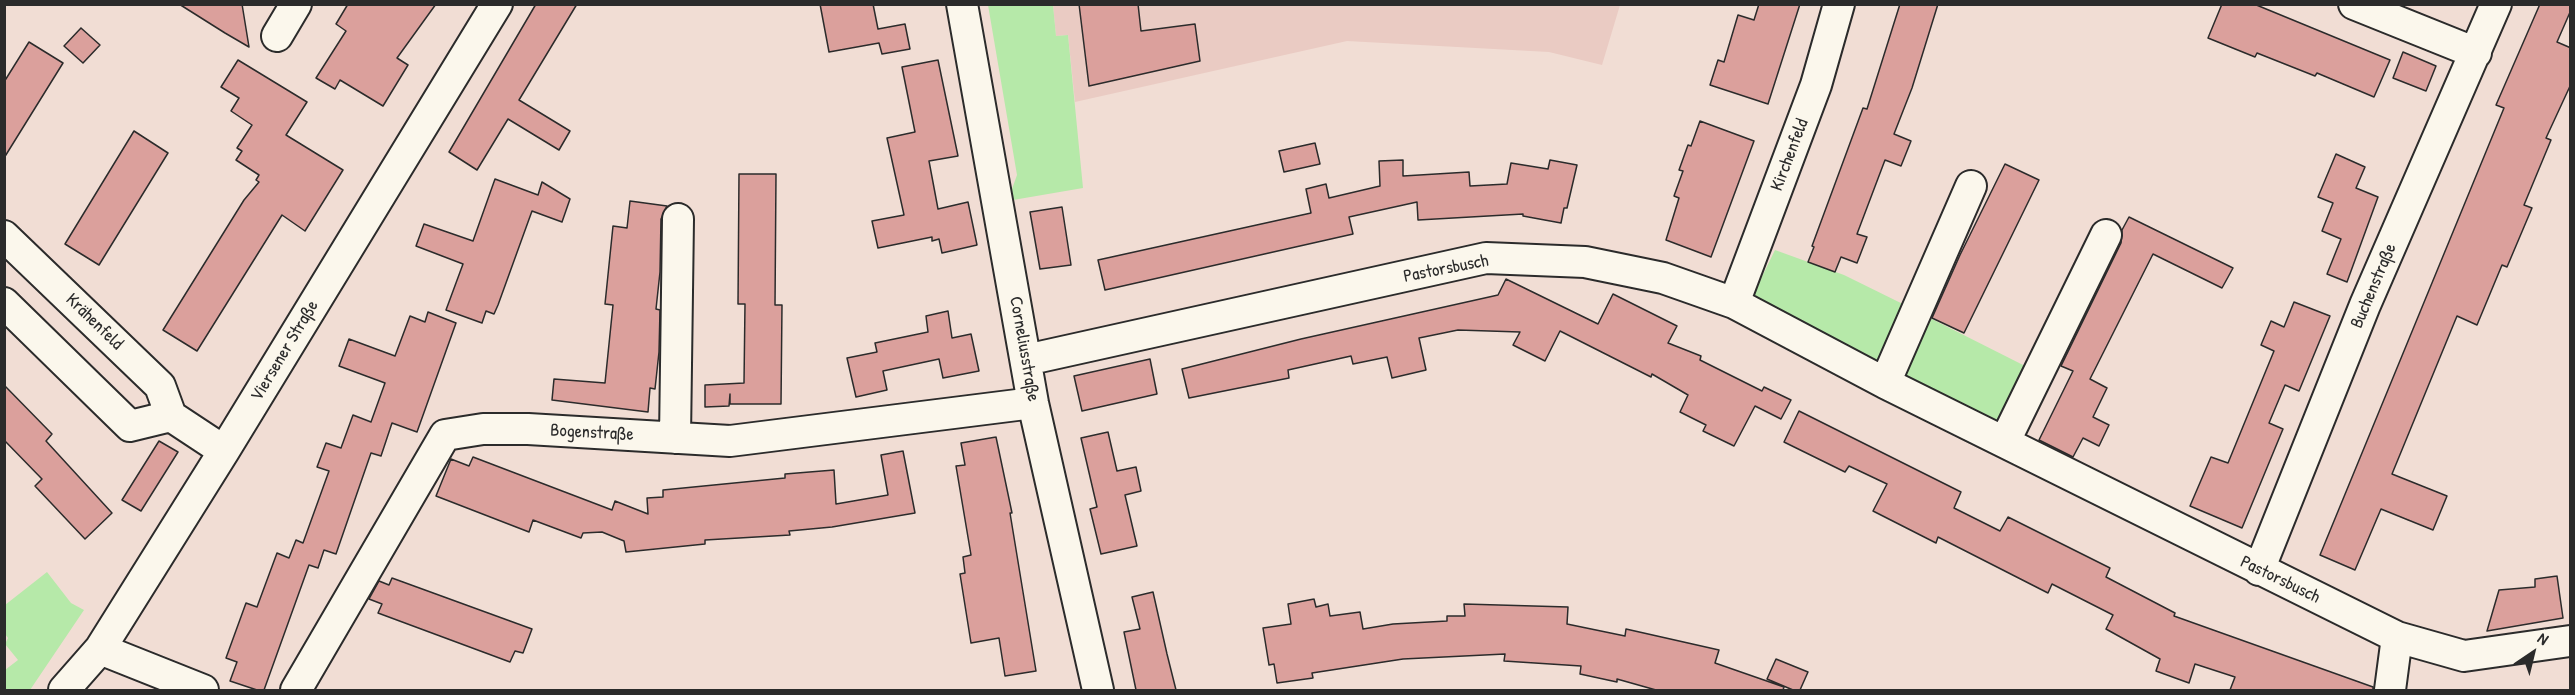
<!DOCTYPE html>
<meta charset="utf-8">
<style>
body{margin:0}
#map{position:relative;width:2575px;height:695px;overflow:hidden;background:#f1ddd4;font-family:"Patrick Hand",sans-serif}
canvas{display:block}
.frame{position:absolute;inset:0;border:6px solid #2b2b2b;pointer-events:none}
.north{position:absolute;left:2503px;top:623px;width:60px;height:60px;-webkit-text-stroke:4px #fbf7ec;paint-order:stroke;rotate:35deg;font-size:16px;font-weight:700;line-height:24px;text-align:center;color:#2b2b2b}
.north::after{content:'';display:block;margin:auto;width:21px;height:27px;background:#2b2b2b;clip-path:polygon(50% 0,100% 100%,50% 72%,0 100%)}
</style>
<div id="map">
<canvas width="2575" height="695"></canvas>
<div class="frame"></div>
<div class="north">N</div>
</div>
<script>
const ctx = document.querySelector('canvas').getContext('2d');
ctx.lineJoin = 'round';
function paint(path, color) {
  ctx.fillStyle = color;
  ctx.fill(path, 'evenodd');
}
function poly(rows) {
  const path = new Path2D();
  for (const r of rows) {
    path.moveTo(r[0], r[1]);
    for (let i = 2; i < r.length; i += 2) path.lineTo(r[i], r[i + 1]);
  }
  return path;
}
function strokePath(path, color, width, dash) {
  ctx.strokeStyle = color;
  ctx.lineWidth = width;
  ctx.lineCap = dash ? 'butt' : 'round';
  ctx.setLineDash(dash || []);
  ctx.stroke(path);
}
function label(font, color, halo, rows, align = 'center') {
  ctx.font = font + ' "Patrick Hand",sans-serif';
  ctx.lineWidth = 4.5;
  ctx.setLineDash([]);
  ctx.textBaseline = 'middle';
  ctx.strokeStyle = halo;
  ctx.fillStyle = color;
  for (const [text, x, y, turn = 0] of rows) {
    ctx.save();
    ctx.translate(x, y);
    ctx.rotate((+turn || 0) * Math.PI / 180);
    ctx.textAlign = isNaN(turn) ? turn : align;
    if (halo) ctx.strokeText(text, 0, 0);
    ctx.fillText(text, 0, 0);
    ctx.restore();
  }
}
const built = poly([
 [1053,5,1620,5,1602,65,1549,52,1347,41,1075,102,1068,35,1056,36]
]);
const green = poly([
 [988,5,1053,5,1056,36,1068,35,1083,188,1013,200,1012,189,1017,175],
 [1775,250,1844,275,1913,309,1883,370,1751,299],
 [1924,315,2033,370,2002,431,1895,376],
 [47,572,71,603,84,610,30,690,5,690,5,670,18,660,5,644,8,638,5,634,5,605]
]);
const building = poly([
 [179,4,242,4,249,47,225,33,179,4],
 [348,4,436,4,397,58,408,65,383,106,340,80,335,89,316,78,346,31,336,24,348,4],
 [536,4,577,4,519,100,570,131,559,150,508,119,477,170,449,152,536,4],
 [820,4,873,4,878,29,905,24,910,49,882,54,879,43,829,52,820,4],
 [1079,4,1138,4,1141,31,1195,24,1200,61,1089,86,1079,4],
 [1759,4,1800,4,1768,104,1710,85,1718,60,1724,62,1738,15,1754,20,1759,4],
 [1900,4,1938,4,1912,88,1894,134,1911,141,1901,166,1885,160,1857,234,1867,237,1857,263,1841,257,1835,272,1808,262,1814,247,1812,246,1863,108,1867,109,1900,4],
 [2222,4,2254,4,2390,60,2374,97,2317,73,2315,76,2257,53,2255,57,2208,38,2222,4],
 [2540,4,2571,4,2571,10,2557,42,2571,48,2571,84,2546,138,2551,140,2524,205,2532,208,2507,267,2502,265,2477,325,2457,316,2392,474,2447,496,2433,530,2381,509,2355,570,2320,555,2504,108,2496,105,2540,4],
 [81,28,100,45,83,63,64,46,81,28],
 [29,42,63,63,4,158,4,82,29,42],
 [2403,52,2436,66,2426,91,2393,78,2403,52],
 [238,60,307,102,286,135,343,170,305,231,282,215,197,351,163,330,244,200,259,182,256,180,259,175,236,160,242,151,237,148,252,125,231,111,239,98,221,87,238,60],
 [938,60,958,156,929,161,938,209,968,202,977,245,942,253,939,239,932,241,932,237,878,248,872,221,904,215,887,138,915,132,902,67,938,60],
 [1700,121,1754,141,1711,257,1666,240,1679,198,1674,196,1683,171,1679,170,1688,145,1691,146,1700,121],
 [134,131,168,153,99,265,65,244,134,131],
 [1315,143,1320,164,1284,172,1279,151,1315,143],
 [2336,154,2365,167,2356,188,2378,197,2347,282,2327,274,2341,239,2322,231,2333,203,2318,197,2336,154],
 [1403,160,1403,176,1469,172,1470,186,1507,184,1511,163,1548,169,1550,160,1577,165,1567,208,1564,208,1561,223,1523,216,1523,214,1418,220,1417,202,1349,217,1353,234,1105,290,1098,260,1311,213,1306,189,1326,184,1329,198,1380,186,1379,161,1403,160],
 [2005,164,2039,180,1964,333,1932,318,1960,255,2005,164],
 [739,174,776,174,775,305,782,305,781,404,730,404,730,394,729,406,705,407,705,385,744,383,745,304,738,304,739,174],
 [495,179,538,195,542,182,570,199,562,222,532,211,498,305,494,314,486,311,482,323,446,310,463,264,416,246,424,224,473,241,495,179],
 [630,201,667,206,661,219,660,272,656,309,660,310,659,352,655,389,650,388,648,412,552,400,554,379,605,383,613,305,605,304,613,226,627,228,630,201],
 [1062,207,1071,265,1040,269,1030,212,1062,207],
 [2129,217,2233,268,2222,288,2153,254,2090,379,2107,388,2093,417,2109,425,2099,446,2083,438,2073,457,2039,440,2073,371,2061,366,2121,243,2122,230,2129,217],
 [1506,279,1598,324,1613,294,1677,326,1668,343,1701,356,1700,360,1762,391,1764,387,1791,400,1781,419,1755,406,1734,446,1703,431,1706,425,1680,412,1688,395,1652,374,1651,377,1560,331,1545,361,1513,345,1520,332,1458,330,1419,338,1426,370,1392,378,1387,357,1353,364,1351,356,1288,370,1289,378,1189,398,1182,369,1301,339,1498,295,1506,279],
 [2294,302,2330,316,2299,391,2285,385,2269,423,2283,429,2242,528,2190,506,2211,457,2228,463,2274,351,2261,345,2271,321,2284,327,2294,302],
 [948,311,952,338,971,334,979,371,943,378,939,359,883,371,887,390,856,397,847,358,877,352,875,343,928,332,926,316,948,311],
 [428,312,456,323,417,432,392,423,381,456,371,453,336,554,324,550,318,568,309,565,264,690,257,690,230,681,237,662,226,658,246,603,257,607,277,553,289,558,296,540,303,543,329,471,317,467,326,443,341,448,353,415,371,422,385,383,339,366,349,339,395,356,410,316,425,322,428,312],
 [1150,359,1157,394,1082,411,1074,376,1150,359],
 [4,385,52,434,46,441,112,513,85,539,35,486,42,479,4,440,4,385],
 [1799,411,1961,492,1954,508,2000,531,2008,517,2110,568,2106,577,2175,613,2174,616,2373,687,2373,690,2230,690,2235,677,2195,664,2189,683,2156,671,2160,659,2106,629,2113,615,2052,584,2048,593,1938,537,1936,543,1873,511,1887,484,1849,466,1845,472,1784,442,1799,411],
 [1108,432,1117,471,1136,467,1141,491,1125,495,1137,546,1101,554,1090,509,1097,507,1081,438,1108,432],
 [996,437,1012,513,1010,513,1036,671,1005,676,999,638,971,643,960,574,965,573,963,557,971,555,956,466,965,465,961,443,996,437],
 [159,441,178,452,141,511,122,500,159,441],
 [903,451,915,513,832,527,789,531,790,535,705,540,705,544,626,552,624,541,602,532,583,533,581,538,533,520,529,532,436,496,451,459,469,466,473,457,612,510,615,501,648,514,647,498,663,497,663,490,785,478,785,474,834,470,836,504,888,495,881,455,903,451],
 [2557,576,2563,618,2487,631,2499,590,2535,587,2535,579,2557,576],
 [392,578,532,629,523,653,515,651,510,662,378,613,382,604,369,599,379,581,389,585,392,578],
 [1153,592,1167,654,1176,690,1136,690,1124,632,1140,629,1132,597,1153,592],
 [1314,599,1316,607,1328,604,1330,616,1360,612,1363,629,1393,624,1447,621,1447,616,1465,616,1464,604,1568,607,1567,624,1625,636,1626,629,1719,650,1715,663,1784,687,1783,690,1656,690,1617,679,1617,682,1580,674,1581,666,1504,661,1505,654,1403,659,1312,673,1313,678,1277,683,1274,664,1269,665,1263,628,1291,624,1288,604,1314,599],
 [1776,659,1808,672,1800,690,1793,690,1767,679,1776,659]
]);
const minor = poly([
 [962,4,1033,403,1098,690],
 [2354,4,2476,53],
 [277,36,296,4],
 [4,236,160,386,171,416,224,451],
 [4,303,130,426,171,416],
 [1734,303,1816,85,1839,4],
 [1026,360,1486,258,1585,262,1663,278,1734,303,1885,383,2397,637,2464,656,2570,641],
 [1885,383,1971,186],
 [675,438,678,219],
 [2005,441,2106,235],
 [2259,570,2365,305,2496,4],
 [100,649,203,690],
 [64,690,100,649,224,451,497,4],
 [296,690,445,435,483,429,528,429,730,441,1033,403],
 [2390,690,2397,637]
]);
const streetNames = [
 ["Kirchenfeld",1790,155,-69],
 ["Pastorsbusch",1446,269,-11],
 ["Buchenstraße",2374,286,-67],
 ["Krähenfeld",94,322,44],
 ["Corneliusstraße",1024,349,80],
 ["Viersener Straße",285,351,-59],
 ["Bogenstraße",592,433,3],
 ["Pastorsbusch",2280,580,26]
];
paint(built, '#eacbc3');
paint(green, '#b6e9a9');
paint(building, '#dba09c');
strokePath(building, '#2b2b2b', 1.5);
strokePath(minor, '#2b2b2b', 34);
strokePath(minor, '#fbf7ec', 30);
label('18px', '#2b2b2b', '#fbf7ec', streetNames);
</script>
